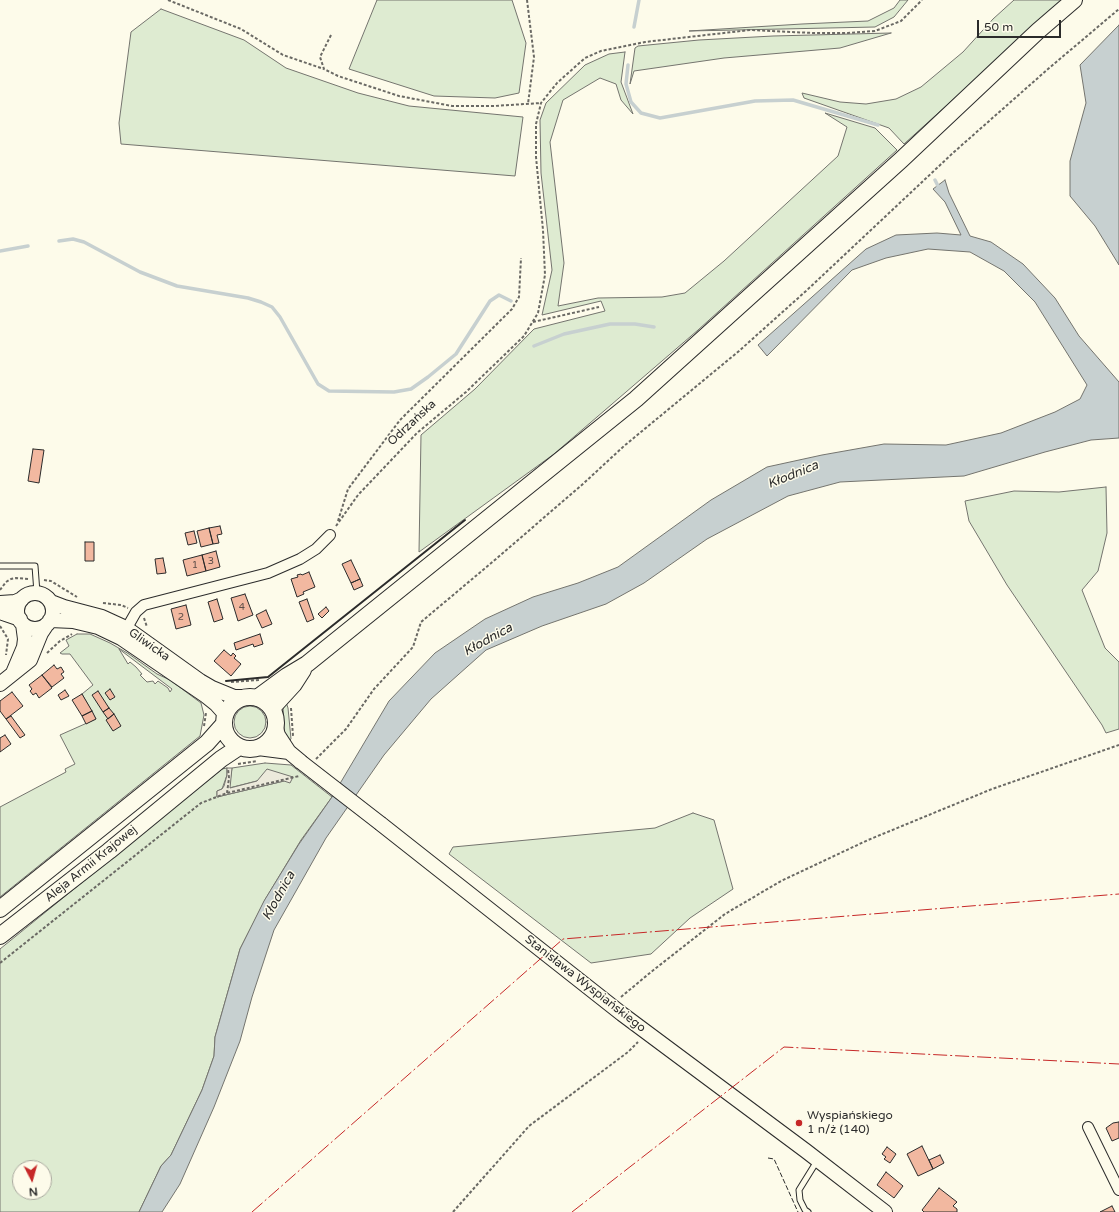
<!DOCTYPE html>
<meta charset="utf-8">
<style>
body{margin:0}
#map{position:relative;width:1119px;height:1212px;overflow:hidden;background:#fdfbea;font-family:"Varela Round",sans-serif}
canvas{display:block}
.north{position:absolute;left:12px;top:1160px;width:40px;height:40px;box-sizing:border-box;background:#fdfbea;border:1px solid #a9a89e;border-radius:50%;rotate:174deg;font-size:11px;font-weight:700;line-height:16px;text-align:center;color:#2b2b2b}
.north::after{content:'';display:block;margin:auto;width:14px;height:18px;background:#c62828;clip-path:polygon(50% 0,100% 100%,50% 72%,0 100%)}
.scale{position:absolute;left:977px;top:20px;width:84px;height:18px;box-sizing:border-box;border:2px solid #2b2b2b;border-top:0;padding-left:5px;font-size:12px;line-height:14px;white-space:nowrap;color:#2b2b2b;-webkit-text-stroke:3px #fdfbea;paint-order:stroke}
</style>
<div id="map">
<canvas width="1119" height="1212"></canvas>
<div class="north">N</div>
<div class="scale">50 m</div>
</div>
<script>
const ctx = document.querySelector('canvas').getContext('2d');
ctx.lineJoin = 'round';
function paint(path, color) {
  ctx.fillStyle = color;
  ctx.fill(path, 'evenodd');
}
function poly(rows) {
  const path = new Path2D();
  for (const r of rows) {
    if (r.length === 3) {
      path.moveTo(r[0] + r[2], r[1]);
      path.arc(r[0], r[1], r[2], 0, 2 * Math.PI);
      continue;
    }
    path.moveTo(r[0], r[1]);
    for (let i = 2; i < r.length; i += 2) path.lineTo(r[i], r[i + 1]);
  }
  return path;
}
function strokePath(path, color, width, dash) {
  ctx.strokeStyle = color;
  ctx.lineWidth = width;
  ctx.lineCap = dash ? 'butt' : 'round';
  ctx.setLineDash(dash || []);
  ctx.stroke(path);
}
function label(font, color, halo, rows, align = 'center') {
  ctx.font = font + ' "Varela Round",sans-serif';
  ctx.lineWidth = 3;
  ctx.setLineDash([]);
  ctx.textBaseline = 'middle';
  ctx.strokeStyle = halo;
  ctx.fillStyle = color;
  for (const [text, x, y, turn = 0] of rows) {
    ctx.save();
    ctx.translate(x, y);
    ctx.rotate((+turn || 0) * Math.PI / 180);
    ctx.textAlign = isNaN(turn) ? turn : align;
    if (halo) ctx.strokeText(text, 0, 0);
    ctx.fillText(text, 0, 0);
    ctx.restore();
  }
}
const green = poly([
 [377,0,512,0,526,43,519,93,495,98,434,96,349,69,377,0],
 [900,0,908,0,894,17,875,27,689,31,802,24,868,21,894,8,900,0],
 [1014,0,1063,0,904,144,889,128,804,98,802,93,840,102,866,104,896,99,921,87,963,52,993,19,1014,0],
 [161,9,244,40,286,68,358,93,409,106,523,117,515,176,121,144,119,123,131,32,161,9],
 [891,33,840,48,724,58,634,71,630,84,635,48,638,46,699,40,773,36,891,33],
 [625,52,621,82,633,114,621,100,616,84,600,78,563,100,550,142,564,263,558,306,598,298,662,297,685,293,724,261,838,156,847,127,825,113,875,128,897,150,698,330,554,454,419,552,421,435,475,389,534,329,605,311,601,301,542,315,552,270,541,173,540,120,546,103,585,65,609,54,625,52],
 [1106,487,1107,533,1098,571,1082,590,1105,648,1119,662,1119,729,1106,733,1102,725,1007,585,969,521,965,501,1014,491,1059,492,1106,487],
 [77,634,90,634,110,643,129,654,157,674,170,680,201,703,204,715,200,736,0,897,0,807,66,772,65,769,75,764,60,735,96,719,82,694,93,685,70,654,62,654,60,653,69,646,66,640,77,634],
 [119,649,172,689,170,692,168,688,158,681,155,684,153,681,147,682,140,675,142,674,136,667,130,662,128,664,119,649],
 [286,702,288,708,291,739,289,741,285,737,284,728,283,706,286,702],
 [250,722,16],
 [265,763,291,765,332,797,301,840,266,898,240,949,215,1037,214,1056,202,1090,171,1155,161,1166,139,1212,0,1212,0,949,222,769,227,768,227,775,222,789,217,791,217,797,284,781,293,777,257,781,229,788,232,768,265,763],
 [20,1168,44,1168,44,1192,20,1192,20,1168],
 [693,813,714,820,733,889,690,918,651,954,591,963,449,854,453,847,655,828,693,813]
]);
const parking = poly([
 [227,768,232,768,230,788,257,781,267,769,293,777,290,783,284,781,217,797,217,791,222,789,224,786,227,775,227,768]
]);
const water = poly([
 [1119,25,1119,265,1095,226,1070,196,1070,161,1086,103,1080,65,1119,25],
 [945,180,949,193,970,236,991,242,1023,264,1055,298,1079,336,1119,382,1119,438,1091,440,1045,452,964,476,840,482,788,496,707,539,644,583,606,604,542,626,486,650,431,699,384,755,326,838,274,930,252,997,240,1041,214,1107,180,1184,162,1212,139,1212,161,1166,171,1155,202,1090,214,1056,215,1037,240,949,264,901,299,844,332,797,389,701,435,653,485,619,533,597,578,583,618,567,711,500,767,467,822,455,884,444,946,445,1001,433,1055,412,1080,399,1087,385,1035,302,1004,271,970,252,928,249,886,258,852,270,767,356,758,345,866,249,896,235,937,233,961,235,945,202,933,189,945,180]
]);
const stream = poly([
 [634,27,639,0],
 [628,65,626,84,631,102,641,113,660,118,755,101,793,100,878,125],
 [935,180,939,188],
 [59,241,73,239,84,242,140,272,177,286,248,298,261,302,272,307,280,317,318,384,329,391,394,392,411,389,428,377,456,354,490,301,499,295,511,301],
 [0,251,28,246],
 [534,346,564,334,610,324,635,324,654,327]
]);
const building = poly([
 [33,449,44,450,39,483,28,481,33,449],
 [220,526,222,534,217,535,219,543,213,544,209,528,220,526],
 [209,528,213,544,201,547,197,531,209,528],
 [194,531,197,543,188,545,185,533,194,531],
 [85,542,94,542,94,561,85,561,85,542],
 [216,551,220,567,206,571,202,555,216,551],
 [202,555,206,571,187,576,183,560,202,555],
 [163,558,166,573,157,574,155,559,163,558],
 [351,560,360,579,351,583,342,564,351,560],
 [309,572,315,587,303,592,304,594,297,597,291,579,298,577,297,575,301,574,302,575,309,572],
 [360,579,363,586,354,590,351,583,360,579],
 [245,594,253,615,238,621,231,598,245,594],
 [217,599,223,619,214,622,208,602,217,599],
 [307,599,314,619,307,622,299,602,307,599],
 [186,605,191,625,176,629,171,609,186,605],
 [326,607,329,611,322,618,318,614,326,607],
 [266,610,272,624,262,628,256,615,266,610],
 [260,634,263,644,254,647,253,644,236,650,234,643,260,634],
 [224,650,231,656,233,653,236,656,234,658,241,664,231,676,214,661,224,650],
 [54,665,57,669,61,667,64,672,61,674,64,678,52,687,42,675,54,665],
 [42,675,52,688,39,698,36,693,33,695,30,691,32,689,29,685,42,675],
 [110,689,115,697,110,700,105,693,110,689],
 [65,690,69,696,61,700,58,695,65,690],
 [98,691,109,708,103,712,92,695,98,691],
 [12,692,23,706,6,719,0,711,0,701,12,692],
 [82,694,92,711,82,716,72,700,82,694],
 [109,708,114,714,108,719,103,712,109,708],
 [92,711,96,719,86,724,82,716,92,711],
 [114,714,121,726,113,731,106,720,114,714],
 [11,716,25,735,20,738,6,719,11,716],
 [5,735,11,744,0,752,0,738,5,735],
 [1119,1122,1119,1138,1112,1141,1106,1128,1113,1123,1119,1122],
 [922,1146,933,1169,918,1176,907,1154,922,1146],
 [887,1147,896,1154,890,1163,884,1159,886,1157,882,1154,887,1147],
 [940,1155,944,1163,933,1169,929,1160,940,1155],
 [886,1172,903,1186,894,1198,877,1185,886,1172],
 [939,1188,957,1202,953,1206,957,1209,957,1212,924,1212,922,1210,939,1188],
 [1112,1206,1115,1212,1100,1212,1112,1206]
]);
const path = poly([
 [168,0,241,29,283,55,324,69],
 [527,0,534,57,528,104],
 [331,35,320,57,324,69,338,76,399,96,452,106,494,106,541,103],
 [533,322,599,307],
 [338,521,348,489,400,420,512,309,519,297,521,258],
 [336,526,358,495,417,433,466,392,524,336,538,313,545,275,543,230,536,157,536,124,541,103,557,83,585,58,601,51,645,42,750,30,813,33,848,33,875,31,901,21,922,0],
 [44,580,51,581,77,597],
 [0,590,6,582,11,579,16,578,28,579],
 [103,603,121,605,128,608],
 [144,618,147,627],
 [0,626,8,639,6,655],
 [47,653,60,641,72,634],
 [231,682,259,680],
 [291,708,293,736],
 [204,726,206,713],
 [316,759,346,729,374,689,413,647,421,622,496,559,584,483,624,446,739,351,806,291,954,152,1048,69,1119,9],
 [238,764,257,761],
 [227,793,229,778,228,769],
 [0,963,201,803,227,793,299,776],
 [621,997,651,972,725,914,781,881,868,840,992,789,1119,745],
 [453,1212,529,1126,628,1052,638,1042]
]);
const lane = poly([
 [0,566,35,566,37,593],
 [808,1212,805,1210,800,1200,799,1190,817,1161]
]);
const street = poly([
 [124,633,136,612,144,605,268,573,300,559,316,549,330,535],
 [1088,1127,1119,1190]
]);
const secondary = poly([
 [35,611,18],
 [51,602,64,607,102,617,126,628,200,681,212,688,234,697,242,697],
 [0,603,15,602,22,599],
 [0,612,20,619],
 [50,620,73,621,98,627,121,638,206,696,216,704,225,714],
 [13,673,24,647,25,639,23,624],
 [0,684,30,660,41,633,47,624],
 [276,729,278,735,289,752,301,762],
 [258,748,289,752],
 [381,824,622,1014,806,1151,885,1212]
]);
const primary = poly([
 [250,723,26],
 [257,698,287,676,307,664,636,399,901,160,1038,31,1074,0],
 [272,708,294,684,303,670],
 [0,909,207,743,223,725],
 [0,936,109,851,221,759,239,747]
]);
const secondaryBridge = poly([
 [301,762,381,824]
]);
const fence = poly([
 [768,1158,774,1159,798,1212]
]);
const wall = poly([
 [226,681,268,677,465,520]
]);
const power = poly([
 [252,1212,563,939,1119,894],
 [572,1212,784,1047,1119,1064]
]);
const markers = [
 [799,1123,4,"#c62828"]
];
const numberNames = [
 ["3",211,561],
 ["1",195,565],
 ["4",242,607],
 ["2",181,617]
];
const streetNames = [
 ["Odrzańska",412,423,-43],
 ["Gliwicka",149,645,35],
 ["Aleja Armii Krajowej",91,864,-39],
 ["Stanisława Wyspiańskiego",585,984,38]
];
const poiNames = [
 ["Wyspiańskiego",807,1116],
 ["1 n/ż (140)",807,1130]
];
const waterNames = [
 ["Kłodnica",793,475,-22],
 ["Kłodnica",488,640,-29],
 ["Kłodnica",279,896,-61]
];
paint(green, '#deebd1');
strokePath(green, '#74746e', 1);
paint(parking, '#eceadb');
strokePath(parking, '#74746e', 1);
paint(water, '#c7d0d0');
strokePath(water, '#74746e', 1);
strokePath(stream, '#c7d0d0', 3.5);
paint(building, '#f2b8a0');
strokePath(building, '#2b2b2b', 1);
strokePath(lane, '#2b2b2b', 7);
strokePath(street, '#2b2b2b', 12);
strokePath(secondary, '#2b2b2b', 16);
strokePath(primary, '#2b2b2b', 18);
strokePath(path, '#6a6964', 2, [3, 2]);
strokePath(lane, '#fdfbea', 5);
strokePath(street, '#fdfbea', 10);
strokePath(secondary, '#fdfbea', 14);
strokePath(primary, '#fdfbea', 16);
strokePath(secondaryBridge, '#2b2b2b', 16, []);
strokePath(secondaryBridge, '#fdfbea', 14);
strokePath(fence, '#2b2b2b', 1, [5, 2]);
strokePath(wall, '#2b2b2b', 2);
strokePath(power, '#c62828', 1, [14, 3, 2, 3]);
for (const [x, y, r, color] of markers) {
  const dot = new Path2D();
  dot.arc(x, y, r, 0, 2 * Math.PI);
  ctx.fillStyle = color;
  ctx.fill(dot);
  strokePath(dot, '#fdfbea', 1.5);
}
label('10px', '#5d4e48', null, numberNames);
label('12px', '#2b2b2b', '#fdfbea', streetNames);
label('12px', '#2b2b2b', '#fdfbea', poiNames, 'left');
label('italic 13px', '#2b2b2b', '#fdfbea', waterNames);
</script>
